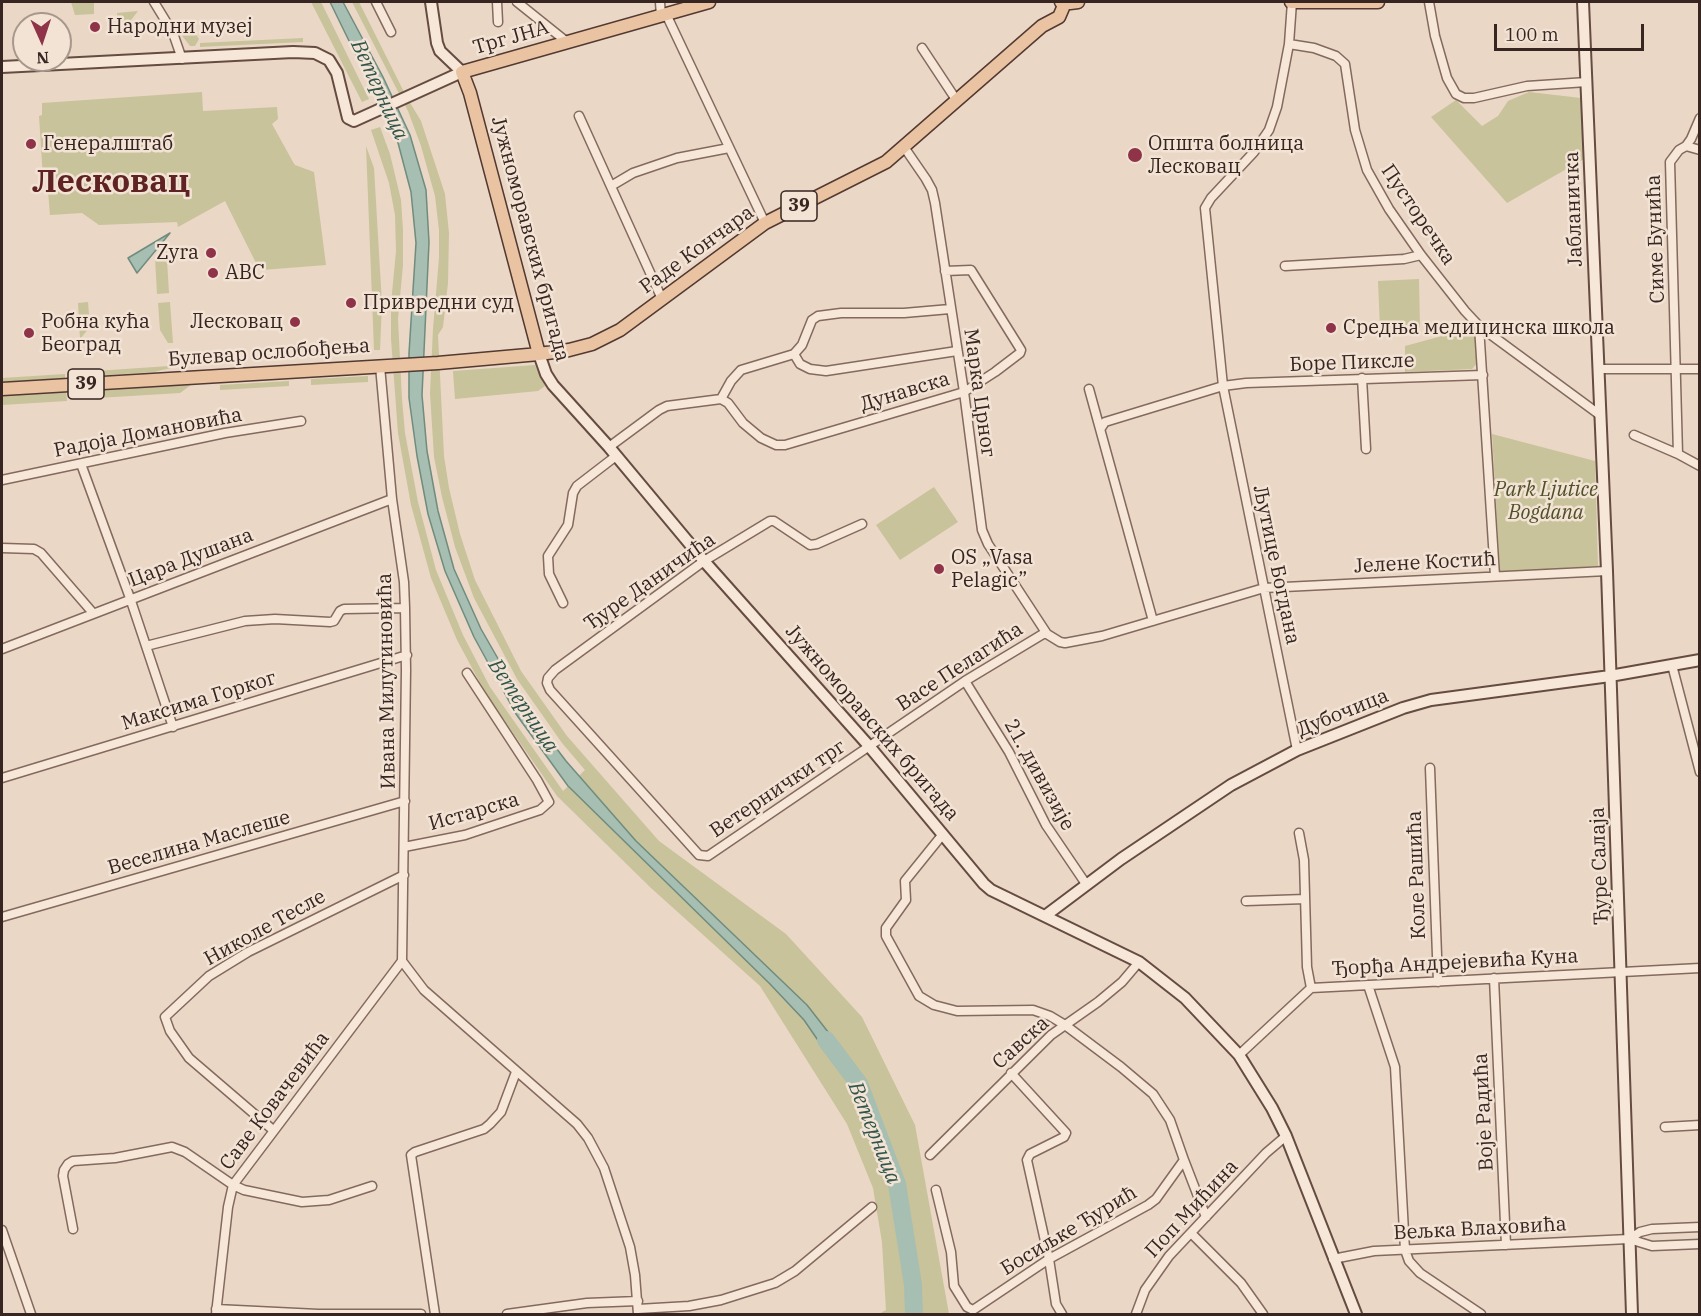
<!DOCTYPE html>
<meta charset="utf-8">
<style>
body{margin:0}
#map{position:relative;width:1701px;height:1316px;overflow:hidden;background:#ead7c6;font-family:"IBM Plex Serif",serif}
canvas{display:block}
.frame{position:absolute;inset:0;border:3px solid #362520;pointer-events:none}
.north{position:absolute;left:12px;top:12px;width:60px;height:60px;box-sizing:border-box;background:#f2e3d5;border:2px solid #a7978d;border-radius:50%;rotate:177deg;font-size:16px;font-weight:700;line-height:24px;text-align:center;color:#362520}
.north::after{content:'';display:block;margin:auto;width:21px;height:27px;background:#8e3348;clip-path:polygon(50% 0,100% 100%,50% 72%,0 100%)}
.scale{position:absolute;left:1494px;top:24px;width:150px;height:27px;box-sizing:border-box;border:3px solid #362520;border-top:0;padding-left:8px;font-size:18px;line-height:21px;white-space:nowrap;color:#362520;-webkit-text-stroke:4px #f2e3d5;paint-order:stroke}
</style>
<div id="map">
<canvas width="1701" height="1316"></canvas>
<div class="frame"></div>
<div class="north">N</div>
<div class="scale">100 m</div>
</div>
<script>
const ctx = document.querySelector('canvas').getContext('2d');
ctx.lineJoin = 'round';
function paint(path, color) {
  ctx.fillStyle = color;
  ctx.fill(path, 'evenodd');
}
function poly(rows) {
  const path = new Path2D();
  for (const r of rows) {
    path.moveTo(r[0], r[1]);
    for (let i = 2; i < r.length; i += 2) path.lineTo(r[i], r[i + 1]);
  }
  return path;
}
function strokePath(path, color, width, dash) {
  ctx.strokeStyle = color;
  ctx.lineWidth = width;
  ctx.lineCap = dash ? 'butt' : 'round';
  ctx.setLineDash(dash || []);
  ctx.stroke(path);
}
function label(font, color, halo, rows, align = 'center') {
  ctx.font = font + ' "IBM Plex Serif",serif';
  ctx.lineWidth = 5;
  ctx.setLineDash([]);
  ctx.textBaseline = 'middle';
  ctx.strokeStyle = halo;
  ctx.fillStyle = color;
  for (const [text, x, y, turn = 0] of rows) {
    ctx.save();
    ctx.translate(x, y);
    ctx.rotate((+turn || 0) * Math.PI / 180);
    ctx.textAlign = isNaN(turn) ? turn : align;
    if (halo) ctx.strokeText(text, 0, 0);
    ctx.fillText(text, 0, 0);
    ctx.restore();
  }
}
const green = poly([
 [71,2,94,2,94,14,75,15],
 [311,2,321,2,369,99,362,102],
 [352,2,359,2,406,96,421,121,445,194,449,233,448,283,443,327,438,335,444,456,449,488,460,534,475,580,521,671,567,736,659,841,786,934,862,1017,915,1125,949,1314,879,1314,886,1310,882,1242,873,1188,847,1124,760,986,651,888,557,796,486,694,457,640,431,578,411,505,398,433,391,339,391,304,396,251,395,215,389,183,371,130,380,127,390,154,401,200,403,230,403,265,398,319,402,399,405,433,418,502,436,570,463,635,490,687,563,791,585,770,562,743,517,679,474,598,455,547,442,497,434,457,430,393,433,329,439,258,439,230,435,196,421,146,408,111],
 [138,11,118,37,117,13],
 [191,27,199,39,195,46,190,46,180,33],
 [303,38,303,42,200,47,200,43],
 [202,92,203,111,277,107,278,119,272,124,293,162,295,165,314,172,326,265,262,270,257,265,225,201,178,227,177,222,99,225,82,213,50,215,47,179,43,178,39,116,42,115,42,103],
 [1529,92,1581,98,1584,159,1507,203,1431,117,1456,100,1482,126,1498,116,1508,101],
 [366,146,374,168,382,304,380,350,374,350],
 [166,244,169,293,157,294,155,258],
 [1419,279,1420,328,1380,329,1378,281],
 [88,302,90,327,80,339,78,303],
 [170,302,173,343,168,343,160,330,158,303],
 [1468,329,1476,339,1478,362,1472,369,1405,372,1405,346],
 [184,365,154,372,81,377,81,372],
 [535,365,545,386,538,391,455,399,453,371],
 [65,374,65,378,2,382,2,378],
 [368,376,368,382,311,385,311,379],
 [289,381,289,386,220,390,220,385],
 [195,382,180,393,81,399,81,389],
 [66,390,67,401,2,405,2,394],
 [1492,434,1595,461,1598,566,1500,572],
 [934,487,958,522,900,560,876,525]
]);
const water = poly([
 [330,2,343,2,383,77,410,135,426,190,429,242,422,395,427,451,438,511,454,569,481,629,528,711,566,761,636,841,807,1005,846,1055,835,1065,804,1020,770,984,568,786,516,714,474,637,445,571,428,514,417,456,409,398,409,353,416,243,411,192,397,139,330,2],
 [170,233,137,273,128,258,170,233]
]);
const river = poly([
 [826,1040,859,1084,897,1184,913,1285,914,1314]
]);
const street = poly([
 [154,2,173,33,182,59],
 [376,2,391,32],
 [497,2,498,22],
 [517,2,567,42],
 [660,2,661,16],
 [1292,2,1289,44,1277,107,1269,130,1254,152,1211,198,1205,208,1223,386,1297,750],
 [1429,2,1435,36,1447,78,1456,94,1464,98,1474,98,1527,86,1587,82],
 [666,14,765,223],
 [1289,44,1314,48,1336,56,1345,64,1355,130,1367,170,1389,209,1421,255,1465,311,1479,326,1495,576],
 [922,48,957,101],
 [579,116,662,299],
 [1700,118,1691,139,1686,146,1679,150,1670,162,1678,454,1700,466],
 [1686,146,1700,150],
 [904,147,926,179,932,190,935,203,964,392,982,530,988,544,1047,634],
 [611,186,633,173,677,158,729,148],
 [1285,266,1404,259,1421,255],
 [1479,326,1600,415],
 [794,354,800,364,810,369,826,371,957,351],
 [380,366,392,499,404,582,405,608,406,670,402,961],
 [1599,369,1700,369],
 [1362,378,1366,449],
 [1089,389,1153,621],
 [721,399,728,403,743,423,761,438,776,445,785,445,964,392,995,372,1020,353,1021,350,971,270,945,271],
 [1101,428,1105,422,1223,386,1246,383,1483,375],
 [1634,435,1678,454],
 [609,447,659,410,667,406,721,399,731,381,741,370,794,354,802,345,812,320,818,316,841,313,904,313,950,309],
 [81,464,130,598,173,727],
 [2,480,225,433,301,421],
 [862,524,817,544,810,545,774,521,770,521,704,561,555,670,548,678,547,683,550,690,699,855,708,856,965,681,1043,634,1047,634,1060,642,1065,643,1102,636,1264,588,1607,571],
 [2,548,34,549,41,553,93,613],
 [563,603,549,574,548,556,568,525,573,493,577,486,616,456],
 [146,646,245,621,275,619,330,622,334,621,340,611,344,609,405,608],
 [2,649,392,499],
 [1672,665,1700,772],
 [965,681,1009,752,1046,825,1086,884],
 [1430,768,1438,982],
 [2,778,407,655],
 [1299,833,1304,860,1307,967,1311,988],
 [404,847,465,835,540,810,549,802,537,780,467,673],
 [1246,901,1305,899],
 [2,917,405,801],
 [402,961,424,990,577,1124,588,1138,604,1168,630,1247,635,1275,638,1314],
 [1494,978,1506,1245],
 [1368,985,1395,1067,1405,1250,1409,1261,1420,1273,1481,1314],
 [1239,1055,1311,988,1700,968],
 [1011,1073,1066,1133,1064,1137,1030,1154,1027,1160,1049,1259,1056,1304,1062,1314],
 [1665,1127,1700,1125],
 [273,1130,189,1058,170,1031,165,1017,209,976,248,952,404,875],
 [930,1155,1051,1035,1098,1002,1122,982,1139,962],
 [1184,1160,1206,1217],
 [936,1190,951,1252,954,1286,967,1307,973,1310,1049,1259,1148,1205,1156,1199,1184,1160,1170,1120,1153,1094,1121,1067,1065,1025,1050,1016,1033,1010,957,1011,934,1005,919,996,886,936,886,928,906,900,905,881,943,834],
 [73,1229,63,1176,64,1170,68,1164,73,1161,115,1158,172,1147,185,1152,233,1185,244,1190,302,1202,329,1200,372,1186],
 [2,1230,31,1314],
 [1191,1233,1241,1283,1263,1314],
 [1629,1239,1640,1232,1652,1229,1700,1227],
 [1333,1259,1374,1251,1629,1239,1652,1246,1700,1244],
 [216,1309,318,1314,421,1314],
 [638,1309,689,1306,721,1300,775,1283,795,1271,872,1207],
 [216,1314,228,1207,233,1185,402,961],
 [435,1314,411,1155,415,1152,484,1129,490,1124,501,1112,516,1072],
 [507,1314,587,1303,638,1301],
 [1136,1314,1145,1290,1169,1256,1266,1153,1286,1136]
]);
const secondary = poly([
 [1583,2,1607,571,1632,1314],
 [2,67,293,52,315,53,329,60,337,73,348,118,354,121,462,72,440,51,437,43,431,2],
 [539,354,546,374,553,385,609,447,704,561,869,746,984,884,991,890,1139,962,1185,998,1239,1055,1272,1108,1286,1136,1356,1314],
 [1045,916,1121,859,1231,785,1297,750,1403,708,1431,700,1610,676,1700,660]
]);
const primary = poly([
 [1061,2,1070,3,1078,2],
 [1291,2,1378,2],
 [539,354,470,93,462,72,709,2],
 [2,389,438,363,539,354,569,350,592,344,620,330,765,223,886,162,1042,26,1059,17,1065,3]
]);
const markers = [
 [95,27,6,"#8e3348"],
 [31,144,6,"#8e3348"],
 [1135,155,8,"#8e3348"],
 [211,253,6,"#8e3348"],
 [213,273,6,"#8e3348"],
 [351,303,6,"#8e3348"],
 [295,322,6,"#8e3348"],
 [1331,328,6,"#8e3348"],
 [29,333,6,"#8e3348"],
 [939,569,6,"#8e3348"]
];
const shields = [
 [799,206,36],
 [86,384,36]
];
const shieldNames = [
 ["39",799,206],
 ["39",86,384]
];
const poiNames = [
 ["Народни музеј",107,27],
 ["Генералштаб",43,144],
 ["Општа болница",1148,144],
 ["Лесковац",1148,167],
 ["Zyra",199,253,"right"],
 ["ABC",225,273],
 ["Привредни суд",363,303],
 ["Робна кућа",41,322],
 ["Београд",41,345],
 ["Лесковац",283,322,"right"],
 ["Средња медицинска школа",1343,328],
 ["OS „Vasa",951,558],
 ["Pelagic”",951,581]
];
const streetNames = [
 ["Трг ЈНА",511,38,-16],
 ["Јабланичка",1574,209,-92],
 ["Пусторечка",1418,215,56],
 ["Јужноморавских бригада",530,239,75],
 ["Симе Бунића",1656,239,-92],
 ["Раде Кончара",697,250,-36],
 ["Булевар ослобођења",269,353,-4],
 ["Боре Пиксле",1352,363,-2],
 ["Дунавска",905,392,-17],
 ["Марка Црног",979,393,82],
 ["Радоја Домановића",148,433,-11],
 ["Цара Душана",191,558,-21],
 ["Јелене Костић",1425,563,-3],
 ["Љутице Богдана",1276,565,78],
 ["Ђуре Даничића",650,582,-35],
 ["Васе Пелагића",960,667,-33],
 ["Ивана Милутиновића",387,681,-91],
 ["Максима Горког",199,701,-17],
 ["Дубочица",1343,713,-22],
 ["Јужноморавских бригада",872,723,49],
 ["21. дивизије",1039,775,61],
 ["Ветернички трг",778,789,-34],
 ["Истарска",474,812,-16],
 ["Веселина Маслеше",199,843,-16],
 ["Ђуре Салаја",1600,866,-92],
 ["Коле Рашића",1417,875,-92],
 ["Николе Тесле",265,928,-29],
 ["Ђорђа Андрејевића Куна",1455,963,-3],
 ["Савска",1021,1043,-42],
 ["Саве Ковачевића",275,1101,-53],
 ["Воје Радића",1484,1112,-93],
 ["Поп Мићина",1192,1209,-47],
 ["Вељка Влаховића",1480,1229,-3],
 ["Босиљке Ђурић",1069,1231,-31]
];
const parkNames = [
 ["Park Ljutice",1546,490],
 ["Bogdana",1546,513]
];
const waterNames = [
 ["Ветерница",379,90,65],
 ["Ветерница",523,706,56],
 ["Ветерница",874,1133,68]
];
const townNames = [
 ["Лесковац",111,183]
];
paint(green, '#c8c39b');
paint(water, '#a7beb2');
strokePath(water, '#6f8c7e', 1.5);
strokePath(river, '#a7beb2', 18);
strokePath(street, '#84695d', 11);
strokePath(secondary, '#664b41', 14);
strokePath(primary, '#523931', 15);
strokePath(street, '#f6e7d9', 8);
strokePath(secondary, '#f6e7d9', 10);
strokePath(primary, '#eac3a2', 12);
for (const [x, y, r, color] of markers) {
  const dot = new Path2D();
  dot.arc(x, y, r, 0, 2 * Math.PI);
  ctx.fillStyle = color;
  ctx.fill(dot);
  strokePath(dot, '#f2e3d5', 2);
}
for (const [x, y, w] of shields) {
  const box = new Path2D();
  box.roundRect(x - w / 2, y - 15, w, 30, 4.5);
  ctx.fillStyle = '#f2e3d5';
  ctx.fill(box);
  strokePath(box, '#362520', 1.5);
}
label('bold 18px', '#362520', null, shieldNames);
label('20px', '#362520', '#f2e3d5', poiNames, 'left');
label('20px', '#362520', '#f2e3d5', streetNames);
label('italic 20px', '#4f5028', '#f2e3d5', parkNames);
label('italic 21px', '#31544a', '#f2e3d5', waterNames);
label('bold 32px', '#5f2324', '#f2e3d5', townNames);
</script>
